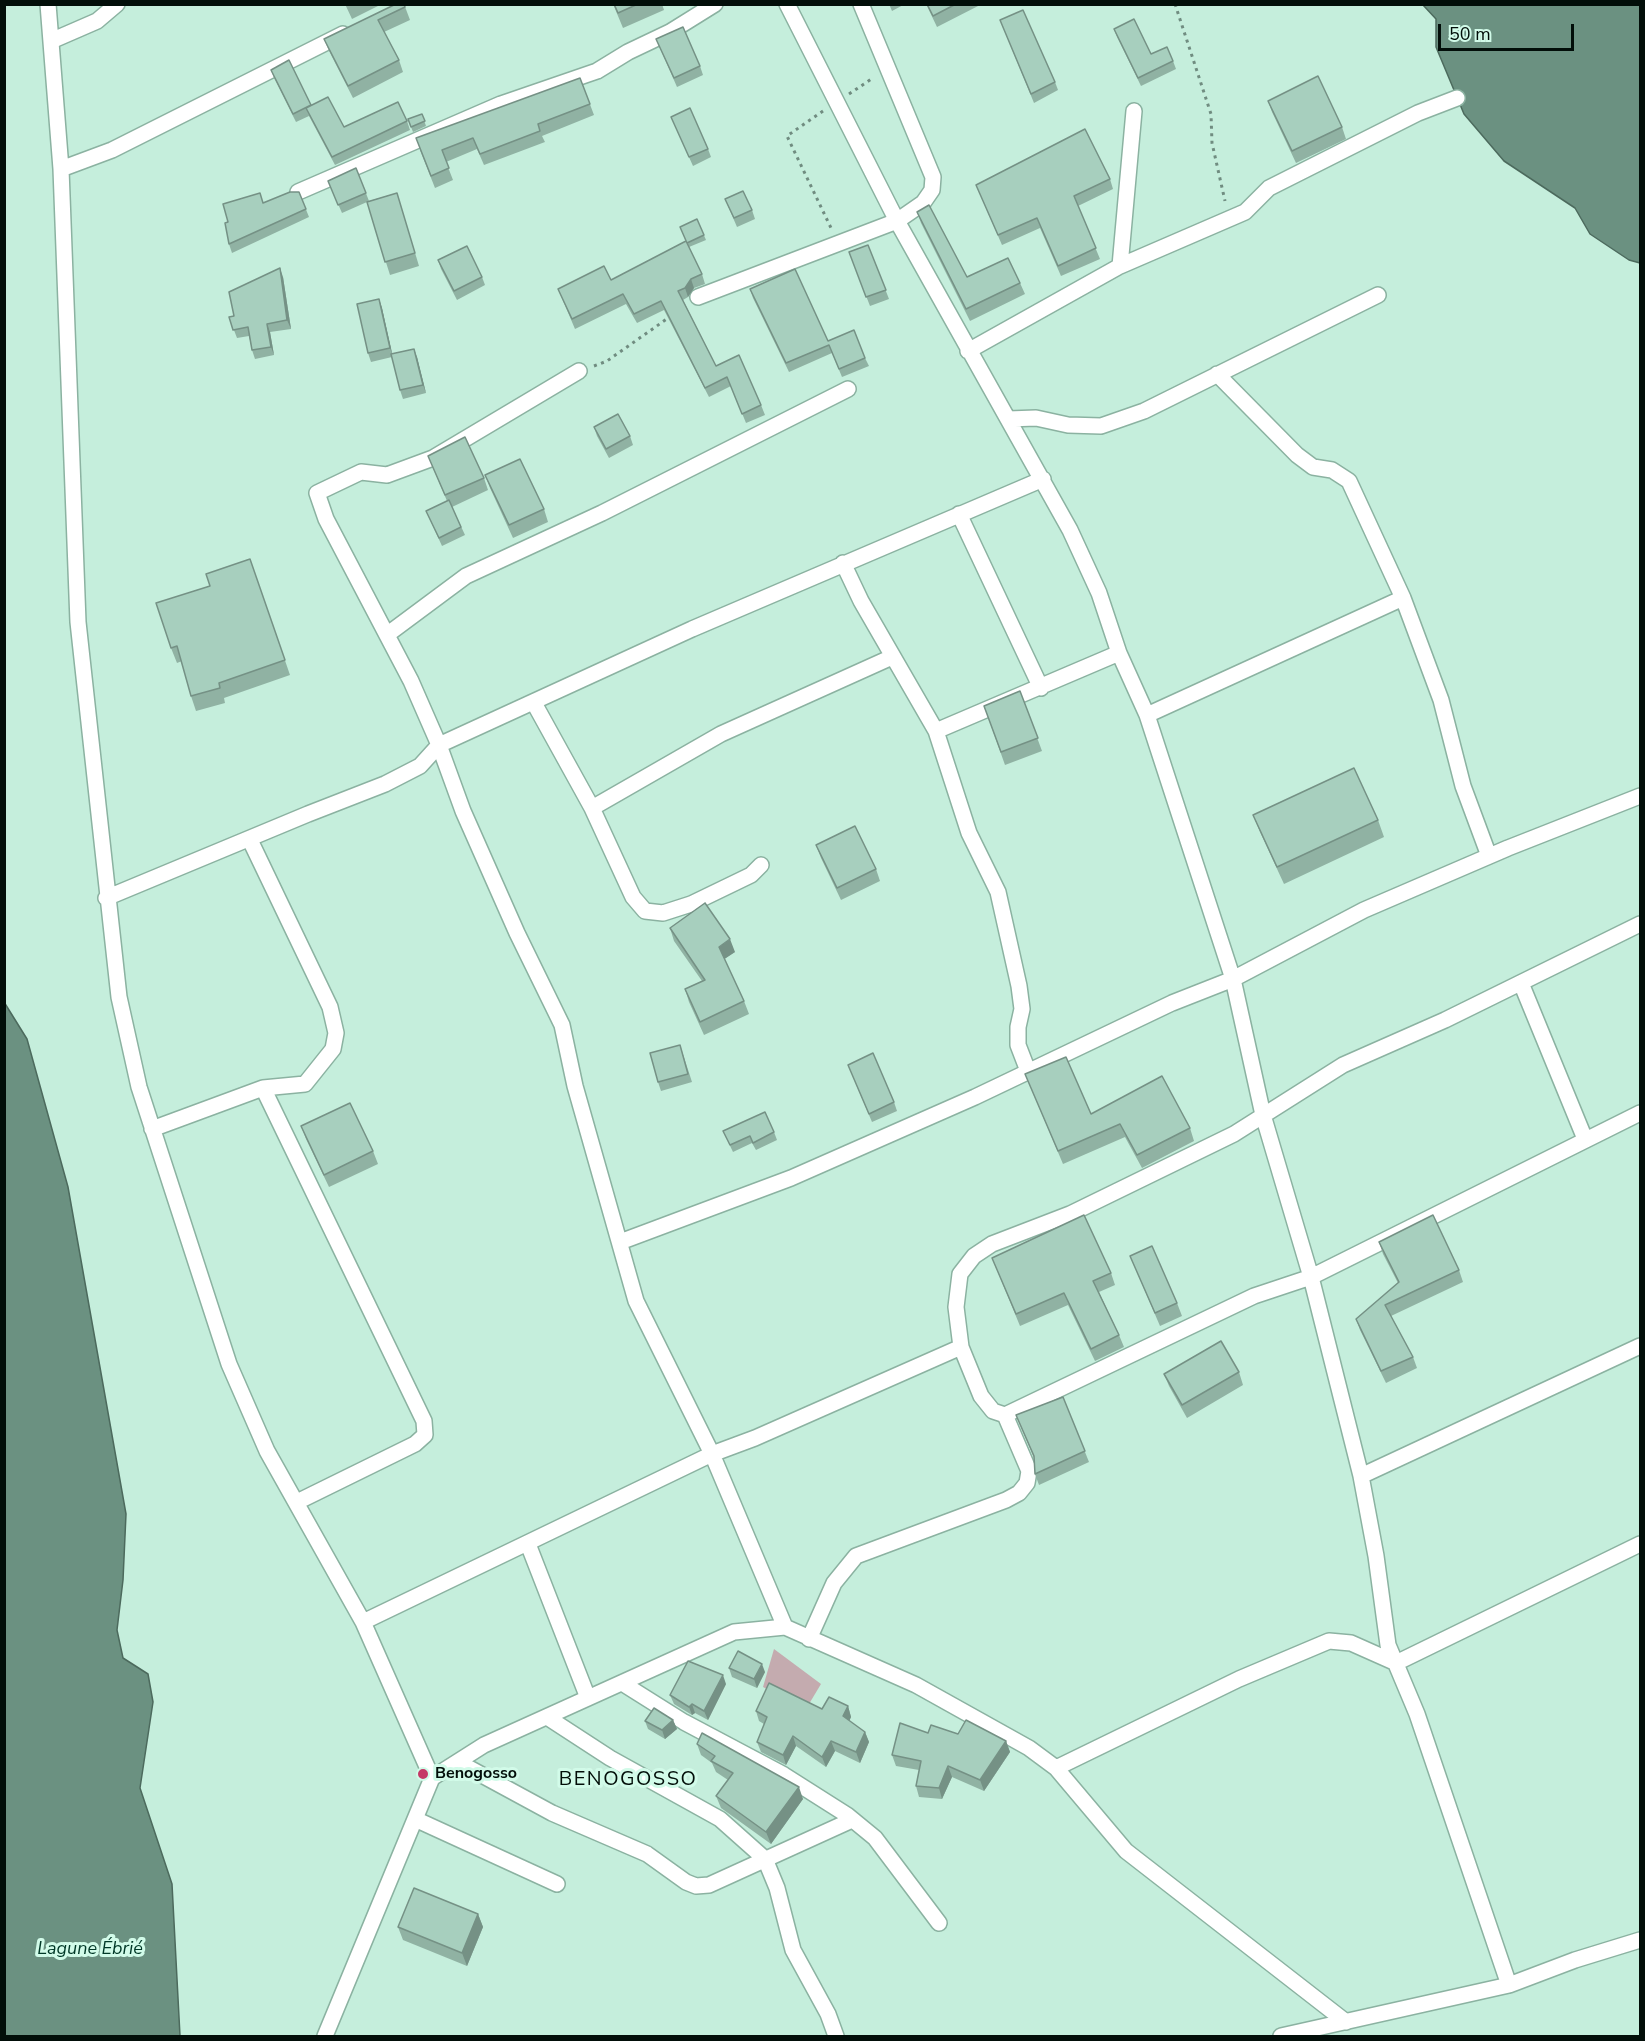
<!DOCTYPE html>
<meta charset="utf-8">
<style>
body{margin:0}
#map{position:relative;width:1645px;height:2041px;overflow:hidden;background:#c5eedc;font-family:"Nunito Sans",sans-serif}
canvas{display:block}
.frame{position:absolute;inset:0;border:6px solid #020e09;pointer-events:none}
.scale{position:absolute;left:1438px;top:24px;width:136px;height:27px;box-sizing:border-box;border:3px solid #020e09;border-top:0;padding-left:8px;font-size:18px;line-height:21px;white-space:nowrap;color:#020e09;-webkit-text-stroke:4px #d2fbe9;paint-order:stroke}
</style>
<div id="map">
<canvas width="1645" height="2041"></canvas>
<div class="frame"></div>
<div class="scale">50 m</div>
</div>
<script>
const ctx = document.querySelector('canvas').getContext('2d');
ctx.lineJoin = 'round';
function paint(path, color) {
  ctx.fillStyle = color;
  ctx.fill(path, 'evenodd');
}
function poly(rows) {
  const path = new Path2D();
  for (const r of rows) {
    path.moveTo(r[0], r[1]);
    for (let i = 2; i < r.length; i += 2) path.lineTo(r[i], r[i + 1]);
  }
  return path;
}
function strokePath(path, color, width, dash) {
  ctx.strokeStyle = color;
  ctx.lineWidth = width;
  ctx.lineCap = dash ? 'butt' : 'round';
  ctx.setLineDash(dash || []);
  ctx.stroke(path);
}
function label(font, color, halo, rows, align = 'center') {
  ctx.font = font + ' "Nunito Sans",sans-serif';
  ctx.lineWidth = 6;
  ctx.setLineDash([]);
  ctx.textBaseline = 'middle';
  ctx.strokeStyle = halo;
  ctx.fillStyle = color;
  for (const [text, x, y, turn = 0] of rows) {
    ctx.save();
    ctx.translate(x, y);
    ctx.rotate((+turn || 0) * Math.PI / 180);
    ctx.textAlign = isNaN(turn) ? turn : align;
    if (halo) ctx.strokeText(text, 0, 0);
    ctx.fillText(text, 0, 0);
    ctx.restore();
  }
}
const green = poly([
 [774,1649,821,1684,806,1709,763,1687]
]);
const water = poly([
 [1423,5,1640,5,1640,263,1629,260,1590,234,1575,208,1504,161,1464,114,1436,47,1436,19,1423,5],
 [4,1002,27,1039,68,1187,126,1514,123,1580,117,1630,123,1658,148,1674,153,1702,140,1788,172,1884,180,2036,5,2036,4,1002]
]);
const path = poly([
 [1175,4,1211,114,1212,143,1225,201],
 [849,94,873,78],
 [823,111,787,136,831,228],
 [594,366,607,361,671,316]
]);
const minor = poly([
 [48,4,61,169,78,622,119,997,139,1087,229,1364,267,1451,363,1622,432,1778],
 [787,4,897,221,1070,530,1099,593,1119,653,1147,715,1233,979,1263,1115,1311,1277,1361,1476,1376,1556,1388,1645,1417,1714,1509,1985,1575,1960,1640,1940],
 [51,41,97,21,117,4],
 [61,169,112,150,343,34],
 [298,192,501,104,597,71,628,52,670,32,715,4],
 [1120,266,1134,111],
 [698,297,897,221,923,203,932,190,933,177,861,4],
 [968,351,1120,266,1245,212,1269,188,1418,113,1457,98],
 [579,371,433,458,387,475,361,472,317,493,326,519,411,681,439,745,463,811,517,933,562,1025,575,1086,636,1301,712,1454,785,1627],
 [1217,374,1297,455,1313,467,1332,470,1349,481,1403,598,1441,700,1463,786,1489,856],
 [1008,419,1036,418,1068,425,1101,426,1144,411,1378,295],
 [959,514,1041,688],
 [843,563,861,601,936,731,969,833,998,892,1019,986,1022,1009,1018,1027,1018,1045,1028,1071],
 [388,634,466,576,602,513,848,389],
 [534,703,592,808,633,897,645,911,663,913,691,904,751,875,761,865],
 [1147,715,1403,598],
 [936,731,1119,653],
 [592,808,721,734,892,657],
 [106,898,308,814,385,784,420,766,439,745,692,629,1043,479],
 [1521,983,1585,1139],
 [263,1088,424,1421,425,1435,415,1444,297,1502],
 [152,1129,263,1088,305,1084,333,1049,336,1033,330,1007,250,840],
 [620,1242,791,1178,975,1097,1172,1003,1233,979,1364,910,1508,848,1640,796],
 [1005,1415,1254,1296,1311,1277,1640,1113],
 [1361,1476,1640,1346],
 [528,1544,588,1698],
 [363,1622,712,1454,755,1438,961,1347],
 [809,1639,834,1583,856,1556,1006,1500,1019,1493,1027,1483,1029,1471,1005,1415,993,1411,981,1396,961,1347,956,1307,960,1274,974,1256,992,1244,1070,1214,1234,1134,1343,1065,1445,1020,1640,924],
 [1396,1663,1640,1544],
 [622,1683,684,1722,784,1775,847,1815,875,1838,939,1923],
 [547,1717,610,1758,720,1819,765,1859,777,1888,793,1950,828,2014,836,2036],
 [458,1762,552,1813,647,1854,686,1882,696,1886,709,1885,852,1820],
 [1056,1768,1239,1679,1329,1641,1351,1643,1396,1663],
 [415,1819,557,1884],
 [325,2036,432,1778,484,1745,734,1632,785,1627,916,1685,1029,1748,1056,1768,1126,1851,1346,2022],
 [1281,2036,1509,1985]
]);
const wall = poly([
 [345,4,377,4,378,6,352,19],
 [404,4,410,20,384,32,399,60,403,72,353,98,329,51,324,39],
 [613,4,662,4,664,10,623,28],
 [889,4,905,4,892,11],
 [926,4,982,4,937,27],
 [1000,20,1055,82,1058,90,1034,103],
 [1114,29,1151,54,1173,61,1176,69,1141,86,1117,37],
 [656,39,700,66,703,75,677,87],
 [271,70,311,106,344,127,407,121,410,130,335,165,309,116,296,122,274,78],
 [580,78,594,115,542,136,545,142,484,165,477,149,446,162,453,180,435,188,420,150],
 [1268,101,1342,127,1346,139,1296,163,1272,112],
 [422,114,426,126,413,132,408,119],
 [671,117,708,149,711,157,693,166],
 [356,168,369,201,397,193,419,266,390,275,367,202,342,213,328,181],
 [1110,179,1113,189,1078,206,1100,259,1061,276,1040,228,1002,245,976,185],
 [299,192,309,217,232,253,229,244,263,203],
 [725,199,752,210,755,219,737,227],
 [917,212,967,277,1020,283,1025,294,970,321,921,223],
 [697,219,706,240,689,247,702,274,705,284,694,288,688,297,683,300,716,366,761,405,765,415,746,423,731,386,709,397,664,310,637,323,626,304,575,329,558,289,611,280,686,241],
 [868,245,889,299,870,306,849,252],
 [438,260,482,277,485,285,457,300,441,269],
 [283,277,291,329,270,332,274,355,255,359,252,350,249,336,237,338,229,317,234,316],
 [750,289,828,341,865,358,869,366,842,377,832,353,789,372,753,298],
 [379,299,382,308,392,354,417,357,426,393,403,399,400,390,392,357,371,362,368,353],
 [594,427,630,436,633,445,609,458,597,436],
 [428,456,484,478,488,490,452,507,465,535,442,546,426,511,447,501],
 [485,475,544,509,548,522,513,538,490,488],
 [250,559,290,675,224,698,225,703,196,711,191,696,182,661,177,663,171,648,210,586],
 [1020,691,1042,751,1005,765,984,706],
 [1253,815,1378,820,1384,837,1284,884,1260,832],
 [816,845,876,869,880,881,841,900,821,858],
 [670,928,735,952,724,959,744,1001,749,1014,704,1035,689,1002,685,989,702,981,674,941],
 [680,1045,692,1082,661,1091,658,1082],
 [848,1065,894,1102,897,1111,872,1122],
 [1025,1074,1091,1114,1190,1128,1194,1141,1142,1168,1125,1137,1063,1164],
 [301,1126,373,1151,378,1164,329,1187,306,1139],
 [723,1131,774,1132,777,1140,756,1150,752,1143,733,1152],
 [1379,1242,1459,1270,1463,1282,1391,1316,1413,1357,1417,1368,1386,1383,1360,1330,1356,1319,1398,1283,1383,1254],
 [1130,1256,1177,1303,1182,1316,1160,1326],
 [992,1258,1111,1273,1115,1285,1099,1292,1119,1335,1124,1347,1095,1361,1068,1305,1020,1326],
 [1239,1372,1243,1385,1187,1418,1169,1386,1164,1374],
 [1063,1397,1089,1462,1039,1485,1035,1474,1034,1458,1016,1415],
 [729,1668,765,1672,757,1688,732,1677],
 [726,1684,708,1720,695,1713,692,1715,674,1704,670,1695],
 [848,1706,851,1717,849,1721,865,1732,869,1742,860,1763,835,1751,826,1767,796,1746,786,1765,761,1752,757,1742,764,1724,759,1721,756,1711,822,1709],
 [673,1720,677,1729,665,1739,648,1729,645,1721],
 [928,1733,958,1734,1006,1741,1010,1752,984,1791,952,1777,942,1799,919,1797,916,1786,919,1770,896,1766,892,1755],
 [697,1744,803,1799,771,1844,721,1808,716,1796,728,1780,716,1772,712,1763,701,1755],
 [478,1914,483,1927,467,1966,403,1940,398,1927]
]);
const shadedWall = poly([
 [280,268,283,277,291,329,287,320],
 [691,279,694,288,688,297,685,288],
 [379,299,382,308,393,357,390,348],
 [267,324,270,332,274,355,271,347],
 [414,349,417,357,426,393,423,385],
 [730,939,735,952,723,960,719,947],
 [762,1664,765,1672,757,1688,754,1679],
 [723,1675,726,1684,708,1720,704,1711],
 [692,1704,695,1713,692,1715,689,1707],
 [848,1706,851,1717,847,1726,843,1716],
 [673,1720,677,1729,665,1739,662,1730],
 [865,1732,869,1742,860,1763,856,1752],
 [793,1736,796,1746,786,1765,783,1755],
 [831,1741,835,1751,826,1767,822,1757],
 [1006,1741,1010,1752,984,1791,980,1780],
 [948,1766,952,1777,942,1799,939,1788],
 [799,1787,803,1799,771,1844,766,1832],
 [478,1914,483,1927,467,1966,462,1953]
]);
const building = poly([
 [396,4,404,4,405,7,378,20,399,60,348,86,324,39,396,4],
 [614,4,638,4,618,13,614,4],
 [927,4,956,4,933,16,927,4],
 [1023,10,1055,82,1031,94,1000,20,1023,10],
 [1134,19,1151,54,1167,47,1173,61,1138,78,1114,29,1134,19],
 [683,27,700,66,674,78,656,39,683,27],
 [289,60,311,105,293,114,271,70,289,60],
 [1318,76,1342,127,1292,151,1268,101,1318,76],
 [580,78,590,104,538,124,540,131,480,154,473,138,442,150,449,168,431,176,416,138,580,78],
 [328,97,344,127,398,102,407,121,332,157,306,108,328,97],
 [690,108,708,149,689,157,671,117,690,108],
 [422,114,425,121,411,127,408,119,422,114],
 [1085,129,1110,179,1074,196,1096,248,1058,266,1037,218,998,235,976,185,1085,129],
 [356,168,366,193,338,205,328,181,356,168],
 [743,191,752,210,734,218,725,199,743,191],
 [290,192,299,192,306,209,229,244,225,223,228,222,223,204,260,193,263,203,290,192],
 [397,193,415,253,385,262,367,202,397,193],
 [929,205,967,277,1008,258,1020,283,966,309,917,212,929,205],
 [697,219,704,235,687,243,680,227,697,219],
 [686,241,702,274,691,279,685,288,678,291,716,366,739,355,761,405,742,414,727,377,705,388,661,301,634,314,623,294,572,319,558,289,604,266,611,280,686,241],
 [868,245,886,290,866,297,849,252,868,245],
 [467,246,482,277,454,291,438,260,467,246],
 [280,268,287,320,267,324,271,347,252,350,248,327,233,330,229,317,234,316,229,292,280,268],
 [795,269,828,341,854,330,865,358,839,369,829,345,786,363,750,289,795,269],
 [379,299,390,348,368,353,357,304,379,299],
 [414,349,423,385,400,390,391,354,414,349],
 [618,414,630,436,606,449,594,427,618,414],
 [465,437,484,478,445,495,428,456,465,437],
 [520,459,544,509,509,525,485,475,520,459],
 [449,500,461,527,439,538,426,511,449,500],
 [250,559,285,660,219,683,220,688,191,696,177,646,171,648,156,603,210,586,206,574,250,559],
 [1020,691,1038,738,1001,752,984,706,1020,691],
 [1354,768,1378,820,1277,867,1253,815,1354,768],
 [855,826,876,869,837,888,816,845,855,826],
 [705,903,730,939,719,947,744,1001,700,1022,685,989,705,980,670,928,705,903],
 [680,1045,688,1074,658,1082,650,1053,680,1045],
 [873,1053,894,1102,869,1114,848,1065,873,1053],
 [1066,1057,1091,1114,1162,1076,1190,1128,1137,1155,1120,1124,1058,1151,1025,1074,1066,1057],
 [350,1103,373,1151,324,1175,301,1126,350,1103],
 [765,1112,774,1132,753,1143,750,1136,730,1145,723,1131,765,1112],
 [1084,1215,1111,1273,1093,1281,1119,1335,1091,1349,1064,1293,1016,1314,992,1258,1084,1215],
 [1433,1215,1459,1270,1385,1305,1413,1357,1381,1371,1356,1319,1399,1282,1379,1242,1433,1215],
 [1152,1246,1177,1303,1155,1313,1130,1256,1152,1246],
 [1221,1341,1239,1372,1182,1405,1164,1374,1221,1341],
 [1063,1397,1085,1451,1035,1474,1034,1456,1016,1415,1063,1397],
 [738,1651,762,1664,754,1679,729,1668,738,1651],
 [688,1661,723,1675,704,1711,692,1704,689,1707,670,1695,688,1661],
 [769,1683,822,1709,829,1697,848,1706,843,1716,865,1732,856,1752,831,1741,822,1757,793,1736,783,1755,757,1742,767,1717,756,1711,769,1683],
 [654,1708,673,1720,662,1730,645,1721,654,1708],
 [966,1720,1006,1741,980,1780,948,1766,939,1788,916,1786,921,1761,892,1755,900,1723,928,1733,931,1725,958,1734,966,1720],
 [702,1733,799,1787,766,1832,716,1796,733,1773,711,1761,715,1756,697,1744,702,1733],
 [414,1888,478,1914,462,1953,398,1927,414,1888]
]);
const markers = [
 [423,1774,6,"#c53866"]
];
const poiNames = [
 ["Benogosso",435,1774]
];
const waterNames = [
 ["Lagune Ébrié",90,1950]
];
const quarterNames = [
 ["BENOGOSSO",628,1780]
];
paint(green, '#c4abaf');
paint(water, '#6b9181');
strokePath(water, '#4c6a5d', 1.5);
strokePath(minor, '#8bb2a1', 18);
strokePath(path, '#708c80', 3, [3, 4.5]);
strokePath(minor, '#fff', 15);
paint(wall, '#90b2a3');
paint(shadedWall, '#759185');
paint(building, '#a7cfbe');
strokePath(building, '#759185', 1.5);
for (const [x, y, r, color] of markers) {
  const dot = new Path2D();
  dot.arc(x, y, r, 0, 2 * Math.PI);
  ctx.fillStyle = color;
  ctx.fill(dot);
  strokePath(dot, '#d2fbe9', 2);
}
label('bold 16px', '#020e09', '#d2fbe9', poiNames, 'left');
label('italic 18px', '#003827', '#d2fbe9', waterNames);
ctx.letterSpacing = '1.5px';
label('20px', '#020e09', '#d2fbe9', quarterNames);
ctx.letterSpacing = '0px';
</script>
